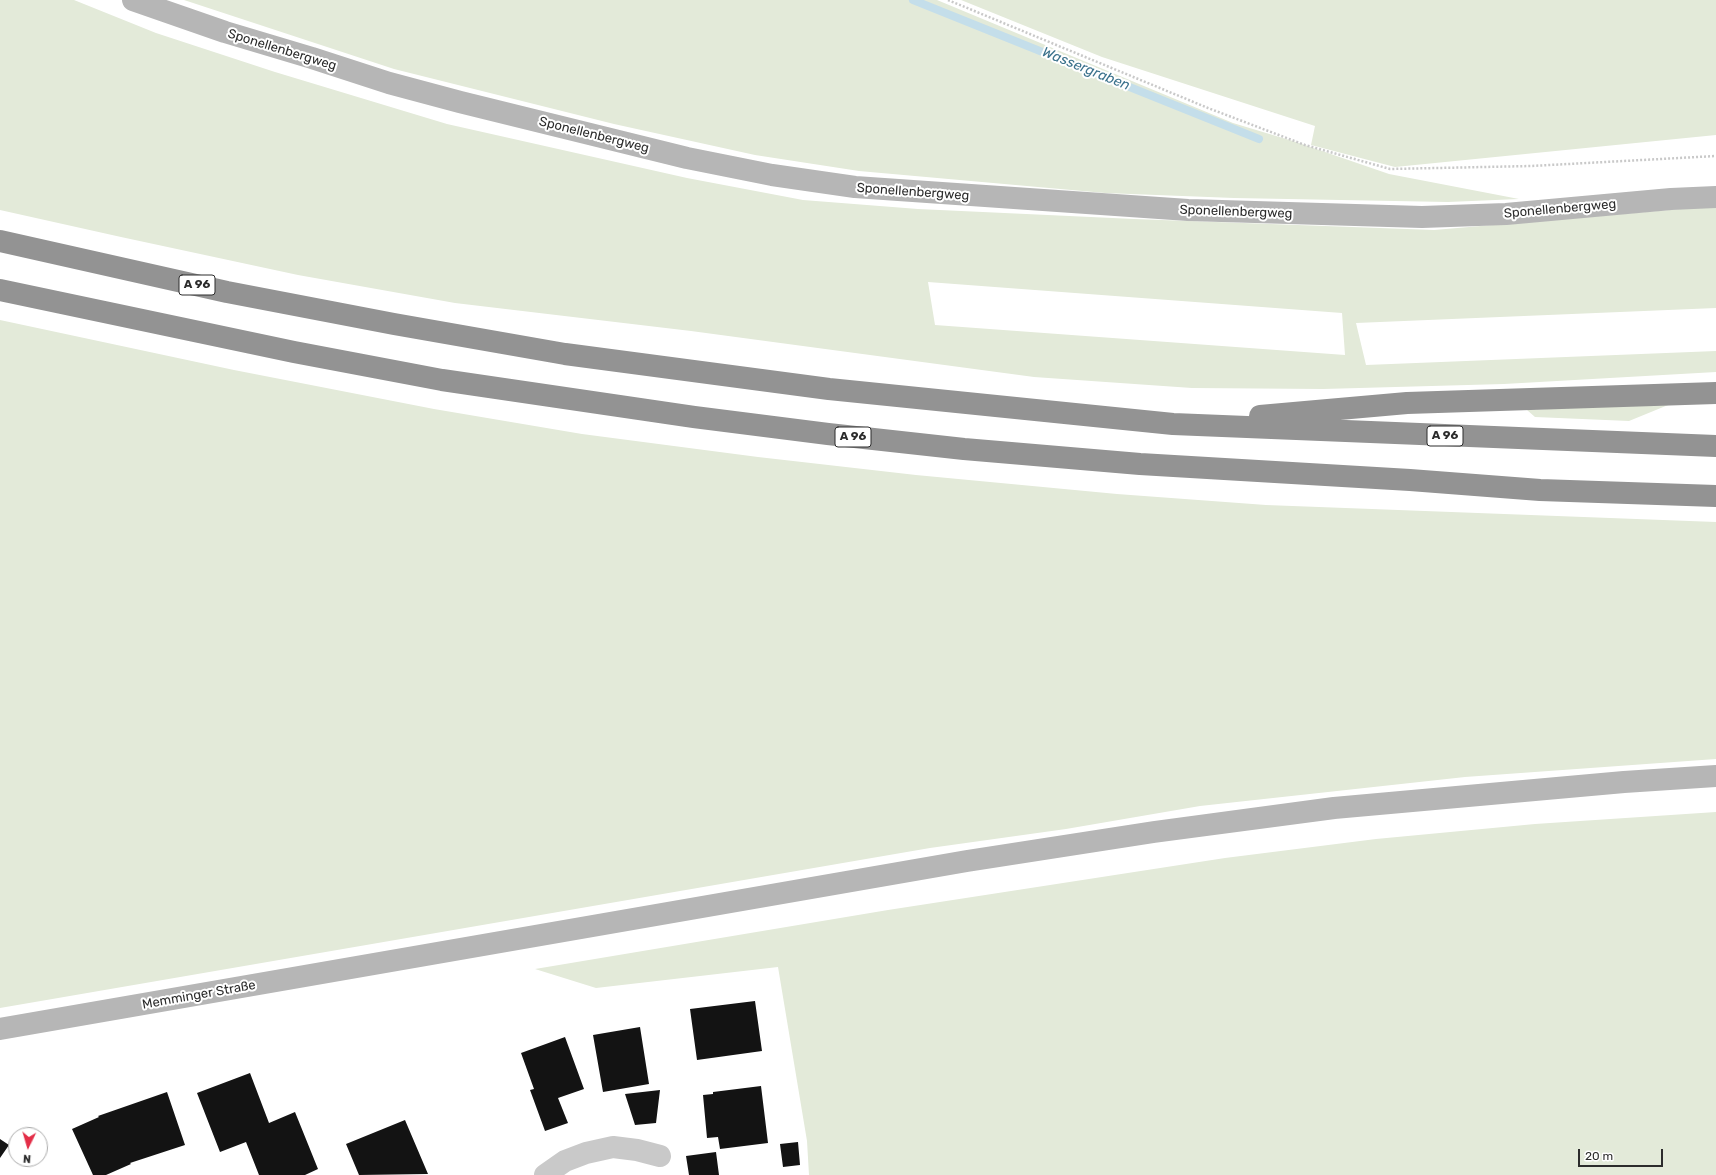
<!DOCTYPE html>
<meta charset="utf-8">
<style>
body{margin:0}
#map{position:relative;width:1716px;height:1175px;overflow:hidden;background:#fff;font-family:Rubik,sans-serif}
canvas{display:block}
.north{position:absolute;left:8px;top:1127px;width:40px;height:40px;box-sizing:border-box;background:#fff;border:1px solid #ababab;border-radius:50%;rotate:185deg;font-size:11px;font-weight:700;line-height:16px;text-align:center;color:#2c2c2c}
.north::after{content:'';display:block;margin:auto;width:14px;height:18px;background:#e32d47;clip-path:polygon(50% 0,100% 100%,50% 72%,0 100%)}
.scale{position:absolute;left:1578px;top:1149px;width:85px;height:18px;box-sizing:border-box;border:2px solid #2c2c2c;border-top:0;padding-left:5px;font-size:12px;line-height:14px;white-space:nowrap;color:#2c2c2c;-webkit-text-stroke:3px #fff;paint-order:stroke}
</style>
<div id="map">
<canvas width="1716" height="1175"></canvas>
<div class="north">N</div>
<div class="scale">20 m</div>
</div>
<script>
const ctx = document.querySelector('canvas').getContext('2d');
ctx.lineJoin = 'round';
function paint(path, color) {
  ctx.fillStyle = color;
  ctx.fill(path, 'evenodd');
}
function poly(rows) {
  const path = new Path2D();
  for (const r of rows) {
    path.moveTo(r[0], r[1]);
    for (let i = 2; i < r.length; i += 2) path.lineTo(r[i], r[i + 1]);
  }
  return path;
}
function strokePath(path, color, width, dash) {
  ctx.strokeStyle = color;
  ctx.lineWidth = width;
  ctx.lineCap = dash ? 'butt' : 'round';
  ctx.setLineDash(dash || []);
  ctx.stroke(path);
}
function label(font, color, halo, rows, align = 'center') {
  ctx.font = font + ' Rubik,sans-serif';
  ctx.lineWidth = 4;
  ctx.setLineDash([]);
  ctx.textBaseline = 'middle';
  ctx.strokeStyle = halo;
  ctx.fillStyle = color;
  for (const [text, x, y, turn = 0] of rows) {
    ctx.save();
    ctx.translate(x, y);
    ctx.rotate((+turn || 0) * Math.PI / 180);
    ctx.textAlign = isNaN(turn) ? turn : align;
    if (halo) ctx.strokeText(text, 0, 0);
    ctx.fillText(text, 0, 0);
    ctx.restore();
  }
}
const green = poly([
 [0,0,74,0,156,33,275,72,447,124,687,178,803,200,918,209,1134,219,1434,230,1716,206,1716,308,1356,323,1366,365,1716,351,1716,372,1504,384,1323,389,1192,388,1034,377,691,331,455,303,298,275,121,237,0,210],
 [928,282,1342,313,1345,355,935,325],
 [184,0,937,0,1233,123,1296,142,1389,174,1519,199,1448,202,1234,198,1105,193,859,171,755,155,614,124,394,69],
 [961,0,1716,0,1716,135,1395,167,1311,145,1315,126,1102,57],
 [0,320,234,370,434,409,582,434,758,457,916,475,1117,494,1266,505,1716,522,1716,759,1465,777,1200,806,1066,829,930,848,0,1008],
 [1673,403,1629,421,1535,417,1527,410],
 [1716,812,1716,1175,809,1175,807,1141,778,967,596,988,535,969,888,910,1225,858,1376,839,1535,824]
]);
const stream = poly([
 [913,0,1259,139]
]);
const building = poly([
 [755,1001,762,1051,697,1060,690,1009],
 [640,1027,649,1084,603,1092,593,1035],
 [565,1037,584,1089,558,1098,568,1123,545,1131,530,1090,534,1089,521,1053],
 [250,1073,269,1123,295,1112,318,1169,305,1175,259,1175,246,1142,220,1152,197,1093],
 [761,1086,768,1143,720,1149,718,1137,707,1138,703,1095,713,1094,713,1092],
 [660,1090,656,1123,635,1125,625,1094],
 [167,1092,185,1145,130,1163,131,1164,106,1175,93,1175,72,1129,99,1117,98,1116],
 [405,1120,428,1174,359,1175,346,1144],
 [0,1139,9,1145,0,1158],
 [798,1142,800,1165,783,1167,780,1144],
 [716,1152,719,1175,689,1175,686,1156]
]);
const path = poly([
 [948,0,1208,108,1305,145,1390,169,1531,166,1716,156]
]);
const street = poly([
 [545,1175,565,1161,586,1153,613,1147,637,1150,660,1156]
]);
const secondary = poly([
 [133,0,225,32,312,58,389,83,460,102,687,158,772,175,855,187,1188,210,1422,217,1506,214,1671,199,1716,197],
 [0,1029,967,861,1154,832,1334,808,1624,782,1716,776]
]);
const highway = poly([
 [0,241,227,292,394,324,565,354,829,389,1173,424,1716,446],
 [0,290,294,352,442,380,694,417,828,434,964,449,1140,464,1410,480,1540,490,1716,496],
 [1260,416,1407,403,1716,393]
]);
const shields = [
 [197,285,36],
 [1445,436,36],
 [853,437,36]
];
const shieldNames = [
 ["A 96",197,285],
 ["A 96",1445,436],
 ["A 96",853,437]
];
const streetNames = [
 ["Sponellenbergweg",282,50,17],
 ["Sponellenbergweg",594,135,14],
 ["Sponellenbergweg",913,192,4],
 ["Sponellenbergweg",1560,209,-5],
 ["Sponellenbergweg",1236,212,2],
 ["Memminger Straße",199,995,-10]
];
const waterNames = [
 ["Wassergraben",1086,69,22]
];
paint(green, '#e3ead9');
strokePath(stream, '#c4deea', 8);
paint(building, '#131313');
strokePath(path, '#c9c9c9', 2.5, [2, 2]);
strokePath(street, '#c9c9c9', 22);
strokePath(secondary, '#b6b6b6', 22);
strokePath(highway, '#939393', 22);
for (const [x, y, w] of shields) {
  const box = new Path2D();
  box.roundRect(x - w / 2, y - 10, w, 20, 3);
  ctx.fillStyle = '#fff';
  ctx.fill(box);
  strokePath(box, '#2c2c2c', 1);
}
label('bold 12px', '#2c2c2c', null, shieldNames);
label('13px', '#2c2c2c', '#fff', streetNames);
label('italic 14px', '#3b728c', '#fff', waterNames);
</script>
